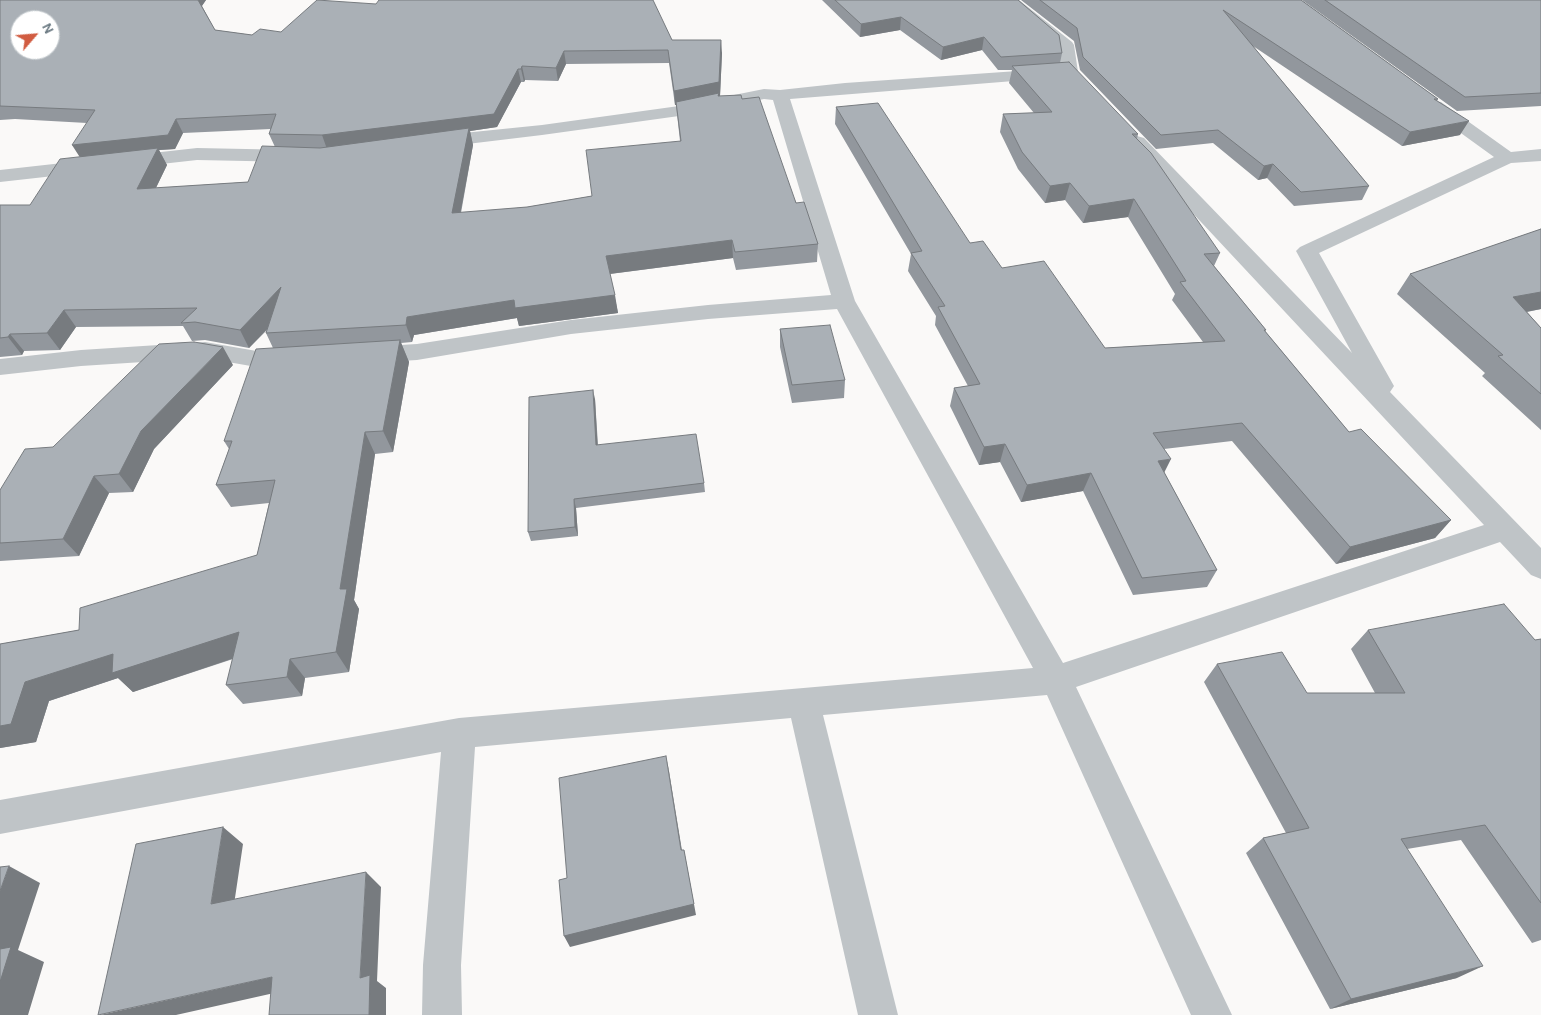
<!DOCTYPE html>
<style>
body{margin:0}
#map{position:relative;width:1541px;height:1015px;overflow:hidden;background:#faf9f8;font-family:Karla,sans-serif}
canvas{display:block}
.north{position:absolute;left:10px;top:10px;width:50px;height:50px;box-sizing:border-box;background:#fff;border:1px solid #c2c8cc;border-radius:50%;rotate:63deg;font-size:14px;font-weight:700;line-height:20px;text-align:center;color:#67767f}
.north::after{content:'';display:block;margin:auto;width:18px;height:22px;background:#d15c41;clip-path:polygon(50% 0,100% 100%,50% 72%,0 100%)}
</style>
<div id="map">
<canvas width="1541" height="1015"></canvas>
<div class="north">N</div>
</div>
<script>
const ctx = document.querySelector('canvas').getContext('2d');
ctx.lineJoin = 'round';
function poly(rows) {
  const path = new Path2D();
  for (const r of rows) {
    path.moveTo(r[0], r[1]);
    for (let i = 2; i < r.length; i += 2) path.lineTo(r[i], r[i + 1]);
  }
  return path;
}
function paint(path, color) {
  ctx.fillStyle = color;
  ctx.fill(path, 'evenodd');
}
function strokePath(path, color, width, dash) {
  ctx.strokeStyle = color;
  ctx.lineWidth = width;
  ctx.lineCap = dash ? 'butt' : 'round';
  ctx.setLineDash(dash || []);
  ctx.stroke(path);
}
const street = poly([
 [1003,0,1019,0,1072,42,1074,45,1078,72,1076,76,790,99,855,301,1063,663,1484,525,1130,146,1128,142,1130,138,1137,136,1144,138,1352,353,1296,251,1300,247,1494,157,1429,110,1426,106,1429,102,1435,101,1441,102,1511,152,1541,149,1541,161,1511,163,1319,253,1394,386,1390,392,1541,548,1541,579,1531,575,1500,542,1076,687,1232,1015,1191,1015,1047,695,823,715,898,1015,858,1015,791,718,475,747,461,965,462,1015,422,1015,423,965,441,752,0,834,0,800,459,718,1033,668,837,309,708,319,571,334,417,360,367,363,359,361,355,355,359,349,367,347,417,344,571,320,708,305,831,295,773,100,764,99,679,116,542,135,434,148,427,146,425,142,427,138,434,136,542,125,679,106,764,89,780,90,845,83,1061,68,1058,47,1003,0],
 [197,148,295,150,302,152,304,156,302,160,295,162,197,160,0,182,0,170,197,148],
 [205,342,268,353,289,352,297,354,301,360,297,366,289,368,268,369,205,358,81,366,0,375,0,359,81,350,205,342]
]);
const wall = poly([
 [0,0,206,0,202,6,215,30,252,35,281,32,376,4,654,5,672,40,722,53,720,96,742,99,818,244,817,262,736,270,733,258,610,274,618,313,519,326,517,318,414,335,412,342,401,343,409,362,393,452,375,454,354,600,359,609,349,672,305,678,302,696,243,704,226,685,233,659,133,692,118,678,49,701,36,742,0,748,0,644,79,630,257,555,269,503,231,507,216,485,229,449,224,441,273,348,266,333,267,330,249,348,205,340,192,341,183,326,76,327,60,350,24,351,22,355,0,357,0,205,30,205,80,157,87,123,15,119,0,120],
 [669,63,675,105,676,105,680,141,592,196,527,207,461,213,473,145,470,131,497,127,521,82,524,82,525,80,558,81,566,64],
 [271,129,269,134,275,147,248,182,156,188,167,165,159,150,175,149,183,133],
 [822,0,1018,0,1062,53,1060,63,1138,134,1137,139,1220,253,1214,266,1266,330,1265,331,1349,432,1451,520,1435,538,1336,564,1232,441,1164,449,1164,472,1217,570,1207,587,1133,595,1083,491,1021,502,1000,462,979,465,950,406,954,388,968,386,935,325,936,316,908,271,911,254,835,124,836,107,970,243,1105,348,1203,342,1172,300,1175,294,1128,217,1083,223,1065,200,1045,203,1018,169,1000,132,1003,114,1034,113,1009,83,1012,70,998,70,982,50,941,60,900,30,860,37],
 [1021,0,1301,0,1438,99,1437,101,1460,135,1402,146,1253,46,1369,186,1362,200,1294,206,1267,178,1258,180,1213,143,1156,149,1080,70,1074,41],
 [1302,0,1541,0,1541,106,1457,111],
 [1541,229,1541,309,1527,312,1541,328,1541,430,1482,376,1485,373,1397,294,1410,274],
 [780,329,845,380,844,398,792,403,780,347],
 [233,365,154,449,133,492,109,493,79,556,0,561,0,490,53,447],
 [595,399,598,445,704,483,705,492,576,508,578,536,531,541,528,532],
 [1368,630,1535,640,1541,639,1541,940,1532,943,1461,840,1407,849,1457,978,1330,1009,1246,853,1263,838,1286,833,1204,682,1217,664,1307,693,1375,693,1351,649]
]);
const shadedWall = poly([
 [198,0,206,0,201,7],
 [901,17,900,30,860,37,861,24],
 [984,37,982,50,941,60,943,47],
 [721,40,722,53,720,96,675,105,674,91],
 [564,51,566,64,558,81,556,68],
 [522,66,525,80,524,82,521,69],
 [518,69,521,82,497,127,470,131,473,145,457,231,327,149,322,135],
 [176,119,183,133,175,149,159,150,167,165,147,206,81,159,72,145],
 [1469,121,1460,135,1402,146,1410,132],
 [1273,164,1267,178,1258,180,1264,166],
 [1070,183,1065,200,1045,203,1050,186],
 [1134,199,1128,217,1083,223,1089,206],
 [732,240,733,258,609,274,606,256],
 [281,287,290,305,249,348,240,330],
 [1541,292,1541,309,1498,317,1513,297],
 [615,295,618,313,519,326,517,318,414,335,412,342,406,325,407,317,514,300],
 [64,310,76,327,60,350,47,333],
 [10,334,24,351,22,355,8,337],
 [400,340,409,362,393,452,383,431],
 [223,347,233,365,154,449,133,492,119,474,141,431],
 [593,390,595,399,598,454,596,445],
 [365,432,375,454,354,600,359,609,349,672,336,652,340,589],
 [1005,444,1000,462,979,465,984,447],
 [1171,459,1162,477,1158,461],
 [1091,473,1083,491,1021,502,1027,485],
 [94,476,109,493,79,556,63,539],
 [574,499,576,508,578,536,575,527],
 [1451,520,1435,538,1336,564,1350,547],
 [239,632,255,651,133,692,118,678,49,701,36,742,0,748,0,726,25,682,113,654],
 [290,659,305,678,302,696,287,677],
 [666,756,669,771,684,863,681,850],
 [223,827,243,844,232,918,211,904],
 [684,850,696,915,570,947,564,936],
 [9,866,40,883,18,950,44,962,28,1015,0,1015,0,891],
 [366,872,381,887,377,981,386,988,386,1015,369,1015,360,978],
 [1483,966,1457,978,1330,1009,1351,999],
 [272,977,292,989,176,1015,100,1015]
]);
const building = poly([
 [0,0,198,0,215,30,252,35,260,29,281,32,317,0,376,4,379,0,653,0,672,40,721,40,719,82,674,91,668,50,564,51,556,68,522,66,521,69,518,69,494,114,322,135,269,134,276,114,176,119,168,135,72,145,95,110,0,106,0,0],
 [20,20,50,20,50,50,20,50,20,20],
 [835,0,1018,0,1059,35,1062,53,1001,57,984,37,943,47,901,17,861,24,835,0],
 [1040,0,1301,0,1438,99,1434,99,1469,121,1410,132,1223,10,1369,186,1301,192,1273,164,1264,166,1218,130,1161,135,1083,57,1077,28,1040,0],
 [1325,0,1541,0,1541,93,1465,97,1325,0],
 [1069,62,1138,134,1132,134,1151,153,1220,253,1204,254,1266,330,1264,330,1349,432,1361,429,1451,520,1350,547,1242,423,1153,433,1171,459,1158,461,1217,570,1142,578,1091,473,1027,485,1005,444,984,447,954,388,980,384,938,307,945,306,911,253,922,251,836,107,878,103,970,243,983,241,1002,268,1044,261,1105,348,1225,341,1180,282,1186,281,1134,199,1089,206,1070,183,1050,186,1022,152,1003,114,1052,112,1012,66,1069,62],
 [719,93,718,96,741,95,742,99,759,97,796,203,804,202,818,244,735,252,732,240,606,256,615,295,515,308,514,300,407,317,406,325,266,333,281,287,240,330,195,322,181,323,197,308,64,310,47,333,10,334,8,337,0,338,0,205,30,205,60,159,158,148,137,189,248,182,262,146,320,148,469,128,452,213,527,207,592,196,586,150,681,141,676,102,719,93],
 [1541,229,1541,292,1513,297,1541,328,1541,394,1498,356,1503,355,1410,274,1541,229],
 [830,325,845,380,792,385,780,329,830,325],
 [400,340,383,431,365,432,340,589,347,589,336,652,290,659,287,677,226,685,239,632,112,673,113,654,25,682,11,724,0,726,0,644,79,630,80,608,257,555,275,480,216,485,232,441,224,441,256,349,400,340],
 [194,342,223,347,141,431,119,474,94,476,63,539,0,543,0,490,25,449,53,447,159,344,194,342],
 [593,390,596,445,696,434,704,483,574,499,575,527,528,532,529,397,593,390],
 [1504,604,1535,640,1541,639,1541,903,1485,825,1401,839,1483,966,1351,999,1263,838,1309,828,1217,664,1282,652,1307,693,1405,693,1368,630,1504,604],
 [666,756,681,850,684,850,694,904,564,936,559,880,567,878,559,778,666,756],
 [223,827,211,904,366,872,360,978,370,975,369,1015,269,1015,272,977,98,1015,136,844,223,827],
 [9,866,0,891,0,867,9,866],
 [11,947,0,982,0,949,11,947]
]);
paint(street, '#bfc4c7');
paint(wall, '#92979d');
paint(shadedWall, '#777b7f');
paint(building, '#aab0b6');
strokePath(building, '#777b7f', 1);
</script>
